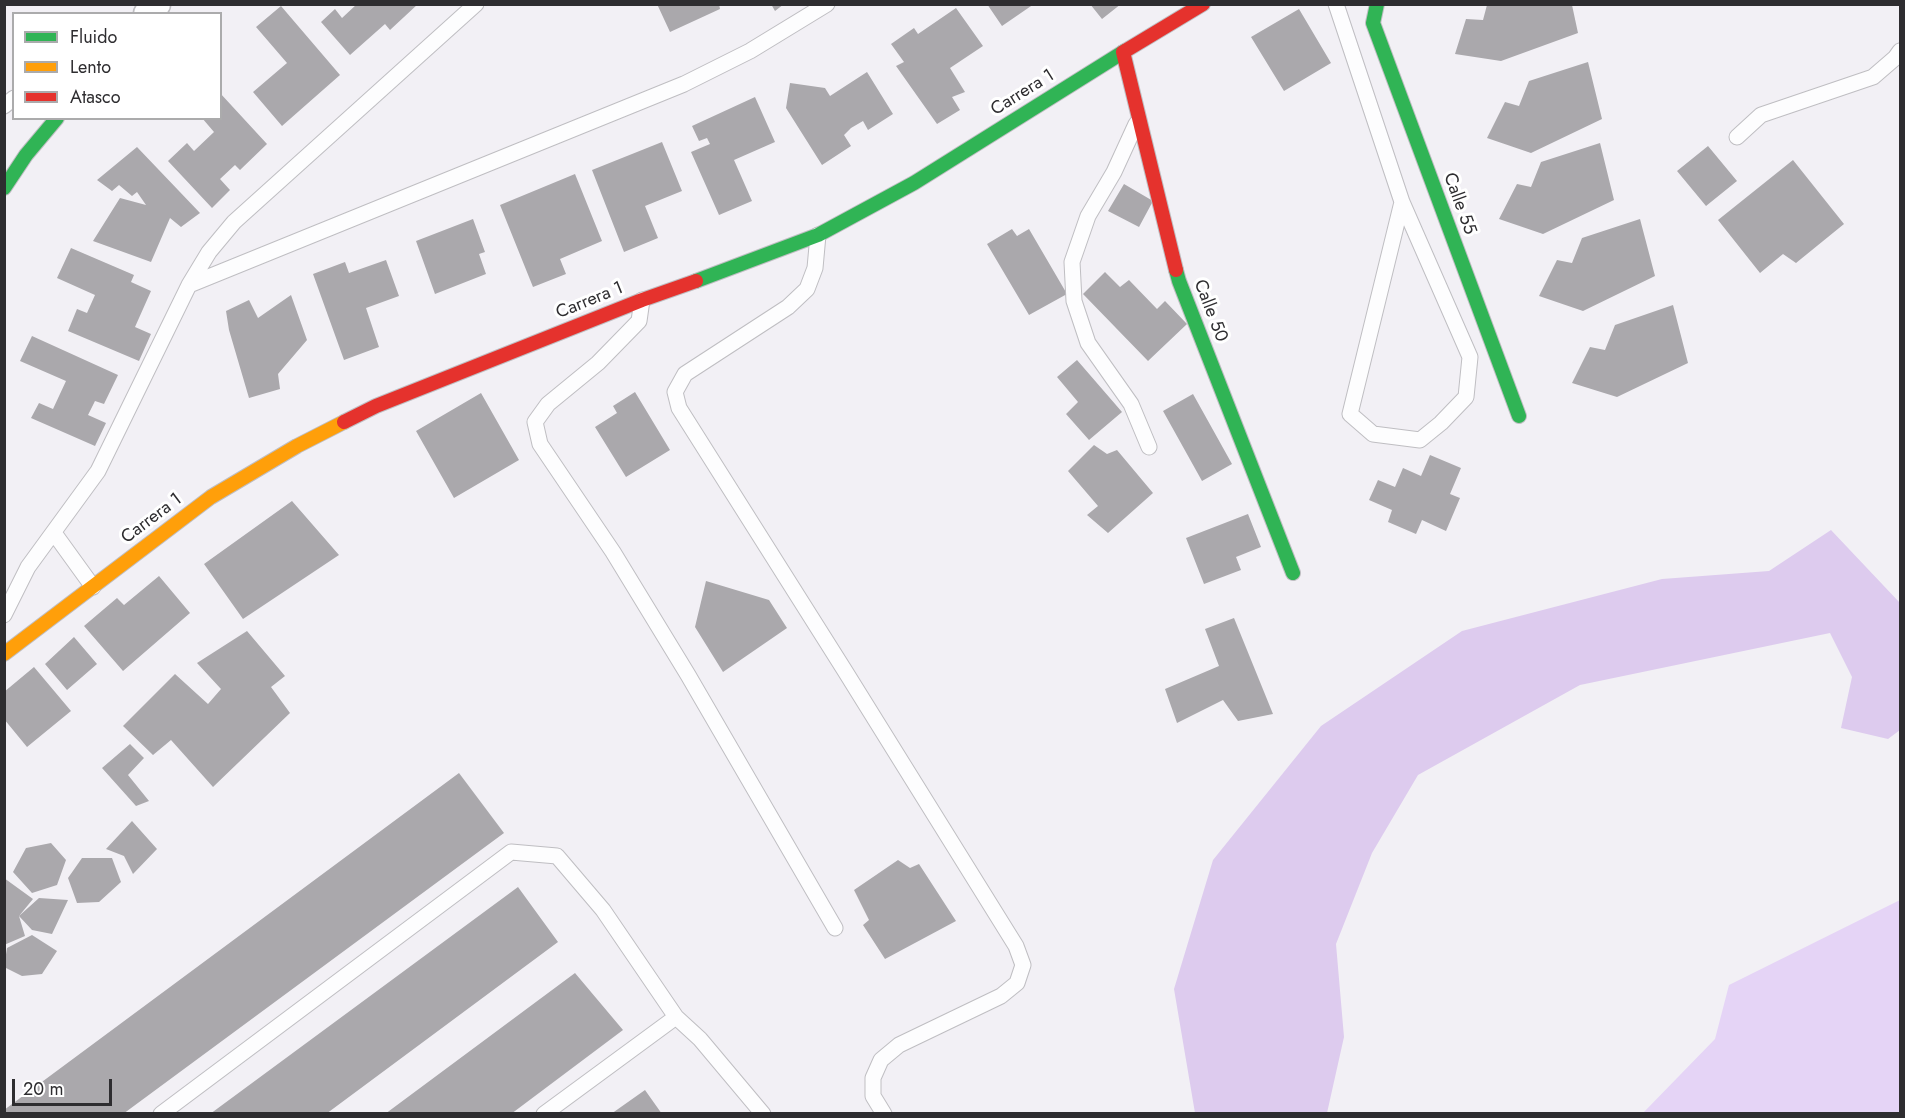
<!DOCTYPE html>
<style>
body{margin:0}
#map{position:relative;width:1905px;height:1118px;overflow:hidden;background:#f2f0f5;font-family:Jost,sans-serif}
canvas{display:block}
.frame{position:absolute;inset:0;border:6px solid #2e2d30;pointer-events:none}
.legend{position:absolute;left:12px;top:12px;width:210px;height:108px;box-sizing:border-box;background:#fff;border:2px solid #ababac;margin:0;padding:8px 10px;list-style:none;font-size:18px;color:#2e2d30}
.legend li{display:flex;align-items:center;gap:12px;height:30px}
.legend b{width:30px;border:2px solid #ababac}
.scale{position:absolute;left:12px;top:1079px;width:100px;height:27px;box-sizing:border-box;border:3px solid #2e2d30;border-top:0;padding-left:8px;font-size:18px;line-height:21px;white-space:nowrap;color:#2e2d30;-webkit-text-stroke:4px #fff;paint-order:stroke}
</style>
<div id="map">
<canvas width="1905" height="1118"></canvas>
<div class="frame"></div>
<ul class="legend">
<li><b style="height:8px;background:#30b455"></b>Fluido</li>
<li><b style="height:8px;background:#ff9f0a"></b>Lento</li>
<li><b style="height:8px;background:#e5322d"></b>Atasco</li>
</ul>
<div class="scale">20 m</div>
</div>
<script>
const ctx = document.querySelector('canvas').getContext('2d');
ctx.lineJoin = 'round';
function paint(path, color) {
  ctx.fillStyle = color;
  ctx.fill(path, 'evenodd');
}
function poly(rows) {
  const path = new Path2D();
  for (const r of rows) {
    path.moveTo(r[0], r[1]);
    for (let i = 2; i < r.length; i += 2) path.lineTo(r[i], r[i + 1]);
  }
  return path;
}
function strokePath(path, color, width, dash) {
  ctx.strokeStyle = color;
  ctx.lineWidth = width;
  ctx.lineCap = dash ? 'butt' : 'round';
  ctx.setLineDash(dash || []);
  ctx.stroke(path);
}
function label(font, color, halo, rows, align = 'center') {
  ctx.font = font + ' Jost,sans-serif';
  ctx.lineWidth = 6;
  ctx.setLineDash([]);
  ctx.textBaseline = 'middle';
  ctx.strokeStyle = halo;
  ctx.fillStyle = color;
  for (const [text, x, y, turn = 0] of rows) {
    ctx.save();
    ctx.translate(x, y);
    ctx.rotate((+turn || 0) * Math.PI / 180);
    ctx.textAlign = isNaN(turn) ? turn : align;
    if (halo) ctx.strokeText(text, 0, 0);
    ctx.fillText(text, 0, 0);
    ctx.restore();
  }
}
const green = poly([
 [1900,900,1900,1113,1643,1113,1715,1039,1729,985]
]);
const forest = poly([
 [1831,530,1900,603,1900,730,1888,739,1841,728,1852,677,1830,633,1580,685,1418,775,1372,853,1336,944,1344,1037,1327,1113,1195,1113,1174,989,1213,860,1321,726,1462,631,1662,579,1769,571]
]);
const building = poly([
 [357,4,418,4,390,30,385,24,350,55,321,22,335,9,342,18],
 [657,4,719,4,720,9,670,32],
 [771,4,784,4,775,11],
 [987,4,1034,4,1002,26],
 [1090,4,1121,4,1102,19],
 [1487,5,1572,5,1578,33,1501,61,1455,54,1466,19,1483,20],
 [281,6,340,75,282,126,253,92,287,63,256,27],
 [956,8,983,46,950,68,965,92,952,97,960,110,937,124,896,66,904,62,891,44,914,28,918,34],
 [1299,9,1331,63,1284,91,1251,37],
 [1588,62,1602,119,1531,153,1487,138,1505,102,1519,106,1529,81],
 [867,72,893,114,868,130,863,121,851,128,844,135,851,146,822,165,786,108,790,83,825,88,830,96],
 [220,93,267,144,240,170,235,165,220,179,230,190,212,208,168,161,187,143,194,151,214,132,202,118,220,118],
 [755,97,775,142,734,160,752,201,719,215,691,152,710,144,707,138,699,141,692,126],
 [662,142,682,191,645,206,658,238,624,252,592,170],
 [1600,143,1614,200,1543,234,1499,219,1517,184,1531,187,1541,162],
 [1708,146,1737,181,1706,206,1677,171],
 [137,147,200,213,181,227,170,218,151,262,93,241,120,198,146,205,137,192,132,196,119,185,112,191,97,180],
 [1793,160,1844,224,1796,263,1783,254,1760,273,1718,220],
 [575,174,602,241,560,259,566,274,533,287,500,205],
 [1124,184,1153,201,1139,227,1108,211],
 [473,219,485,252,479,254,486,274,435,294,416,241],
 [1640,219,1655,276,1583,311,1539,296,1557,260,1572,263,1582,238],
 [1012,229,1017,236,1029,229,1067,294,1029,315,987,244],
 [71,248,134,275,131,282,151,291,135,327,151,334,139,361,68,331,77,309,87,313,95,295,57,278],
 [386,260,399,296,366,308,379,347,344,360,313,274,345,262,349,273],
 [1105,272,1120,287,1129,280,1157,309,1165,301,1187,324,1148,361,1083,294],
 [291,295,307,340,278,374,280,389,249,398,229,330,226,311,249,300,258,318],
 [1673,305,1688,363,1617,397,1572,383,1590,347,1605,350,1615,325],
 [32,336,118,375,104,404,95,401,88,415,106,423,95,446,31,418,39,403,53,409,66,381,20,361],
 [1077,360,1122,412,1089,440,1066,414,1078,402,1057,377],
 [635,392,670,450,626,477,595,427,617,413,613,406],
 [481,393,519,460,454,498,416,431],
 [1193,394,1232,464,1202,481,1163,411],
 [1094,445,1107,454,1117,450,1153,493,1108,533,1087,515,1098,506,1068,471],
 [1430,455,1461,468,1450,494,1460,498,1446,531,1422,520,1416,534,1388,522,1392,510,1369,500,1378,480,1395,487,1403,468,1421,476],
 [292,501,339,555,243,619,204,564],
 [1248,514,1261,547,1236,557,1241,570,1204,584,1186,538],
 [159,576,190,613,123,671,84,626,117,598,124,605],
 [706,581,769,600,787,628,723,672,695,627],
 [1234,618,1273,714,1238,721,1223,700,1177,723,1165,689,1219,666,1205,629],
 [247,631,285,676,271,687,290,713,213,787,171,740,153,755,123,726,175,674,208,704,221,689,197,663],
 [74,637,97,664,67,690,45,664],
 [34,667,71,711,27,747,4,719,4,692],
 [130,744,144,758,128,775,149,801,136,806,102,768],
 [459,773,504,833,123,1114,4,1114,4,1110],
 [132,821,157,849,133,874,124,856,106,849],
 [51,843,66,860,57,885,32,893,13,872,26,848],
 [82,858,112,858,121,882,99,902,77,903,68,878],
 [898,860,910,868,919,864,956,921,885,959,863,925,869,920,854,890],
 [4,878,33,899,19,916,25,936,4,945],
 [518,887,558,942,326,1114,210,1114],
 [39,898,68,900,52,934,32,930,19,916],
 [32,935,57,951,42,974,22,976,4,967,7,948],
 [575,973,623,1030,511,1114,385,1114],
 [645,1090,662,1114,611,1114]
]);
const lane = poly([
 [1336,4,1402,202,1470,357,1466,397,1441,423,1420,440,1373,434,1350,414,1402,202],
 [4,106,14,98],
 [1136,124,1114,172,1088,216,1072,262,1074,301,1088,343,1131,404,1149,447],
 [1737,137,1761,115,1873,77,1895,58,1900,51],
 [818,235,815,268,807,289,788,307,685,374,675,392,679,408,845,671,1016,946,1023,965,1017,983,1001,996,899,1045,881,1060,873,1078,873,1096,884,1114],
 [189,285,684,84,750,51,827,4],
 [642,300,639,321,598,363,548,404,535,422,540,444,613,552,688,675,835,928],
 [54,533,93,587],
 [4,615,28,567,98,471,189,285,209,252,234,222,476,4],
 [676,1017,700,1039,763,1114],
 [161,1114,511,852,557,856,603,910,676,1017,544,1114]
]);
const street = poly([
 [148,14,156,4]
]);
const fast = poly([
 [1377,4,1373,23,1519,416],
 [4,188,26,155,57,118],
 [1176,270,1179,281,1293,573],
 [696,281,818,235,914,183,1125,51]
]);
const slow = poly([
 [4,654,211,497,297,446,344,422]
]);
const jam = poly([
 [1125,51,1203,4],
 [1123,52,1176,270],
 [344,422,376,406,642,300,696,281]
]);
const streetNames = [
 ["Carrera 1",1023,93,-32],
 ["Calle 55",1459,204,70],
 ["Carrera 1",590,301,-22],
 ["Calle 50",1210,311,69],
 ["Carrera 1",152,519,-37]
];
paint(green, '#e5d4f6');
paint(forest, '#ddcbee');
paint(building, '#aaa8ac');
strokePath(lane, '#bfbec2', 17);
strokePath(street, '#bfbec2', 31);
strokePath(fast, '#bfbec2', 16);
strokePath(slow, '#bfbec2', 16);
strokePath(jam, '#bfbec2', 16);
strokePath(lane, '#fdfdfe', 15);
strokePath(street, '#fdfdfe', 28);
strokePath(fast, '#30b455', 14);
strokePath(slow, '#ff9f0a', 14);
strokePath(jam, '#e5322d', 14);
label('18px', '#2e2d30', '#fff', streetNames);
</script>
